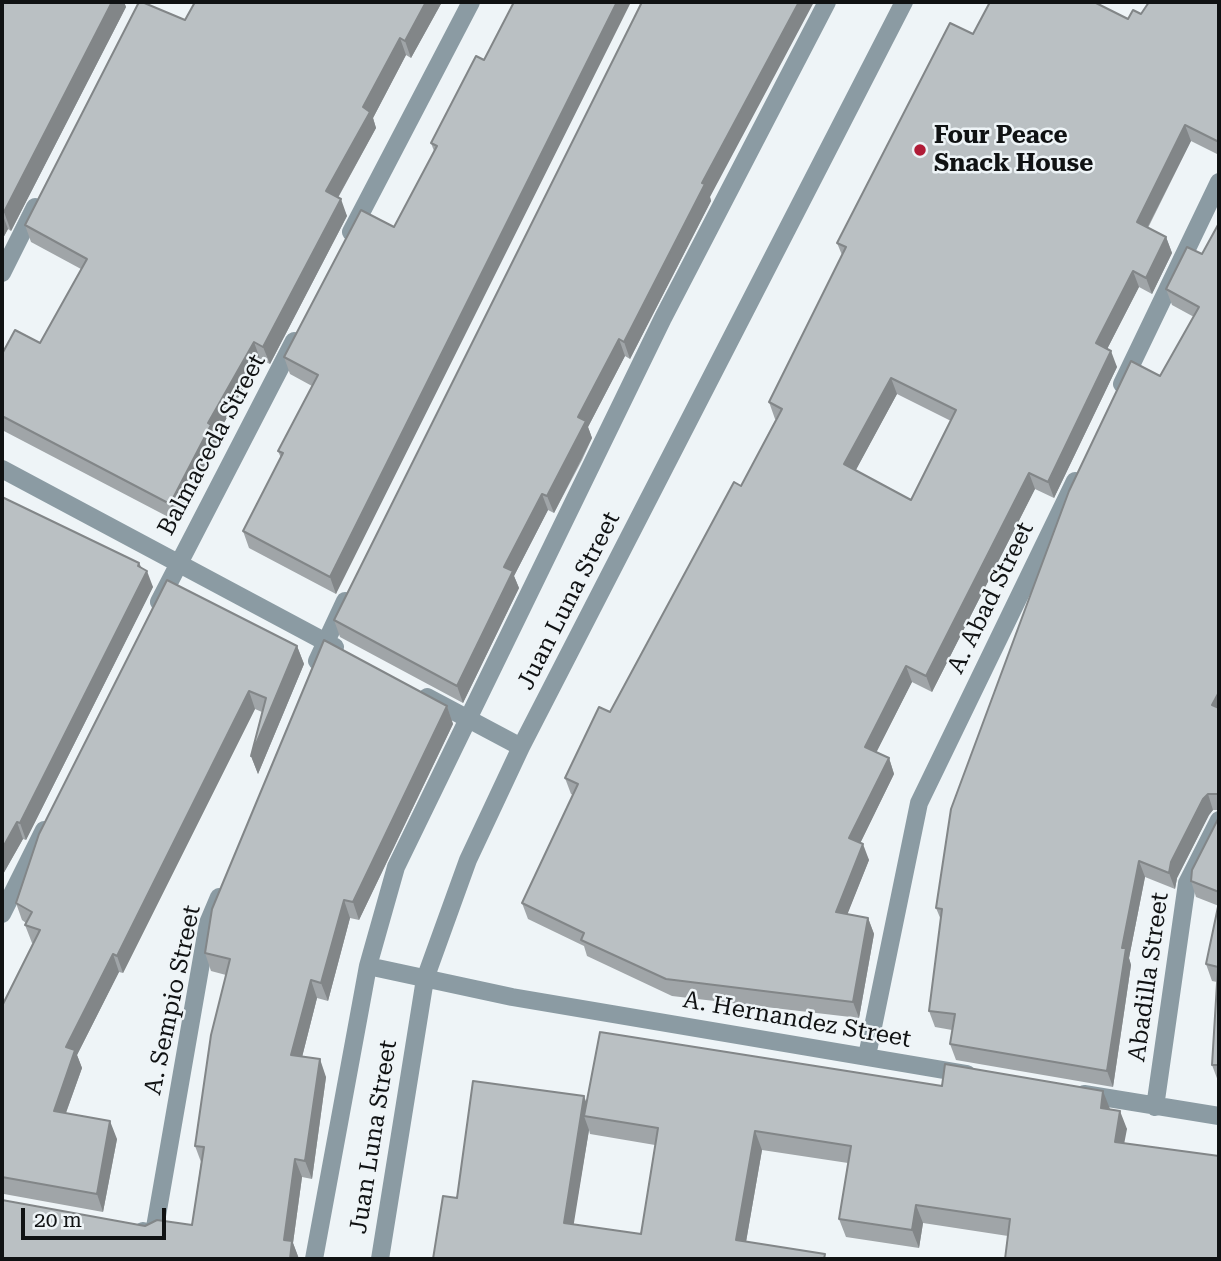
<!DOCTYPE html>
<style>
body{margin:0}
#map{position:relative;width:1221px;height:1261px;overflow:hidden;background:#eef4f7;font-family:"Roboto Serif",serif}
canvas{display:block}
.frame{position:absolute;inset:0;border:4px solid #101213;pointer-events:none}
.scale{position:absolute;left:21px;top:1208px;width:145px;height:32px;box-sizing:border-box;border:4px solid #101213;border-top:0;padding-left:9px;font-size:21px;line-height:24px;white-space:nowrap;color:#101213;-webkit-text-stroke:5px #eef4f7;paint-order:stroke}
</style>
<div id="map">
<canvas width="1221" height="1261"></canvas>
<div class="frame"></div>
<div class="scale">20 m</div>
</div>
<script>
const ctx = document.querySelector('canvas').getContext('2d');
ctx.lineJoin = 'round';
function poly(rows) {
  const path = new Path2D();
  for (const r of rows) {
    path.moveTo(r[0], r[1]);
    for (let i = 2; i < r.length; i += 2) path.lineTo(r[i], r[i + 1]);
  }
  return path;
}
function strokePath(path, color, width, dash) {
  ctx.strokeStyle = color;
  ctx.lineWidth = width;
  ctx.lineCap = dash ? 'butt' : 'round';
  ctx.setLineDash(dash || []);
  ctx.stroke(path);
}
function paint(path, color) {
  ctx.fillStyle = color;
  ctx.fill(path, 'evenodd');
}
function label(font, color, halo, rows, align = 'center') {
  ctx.font = font + ' "Roboto Serif",serif';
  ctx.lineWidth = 5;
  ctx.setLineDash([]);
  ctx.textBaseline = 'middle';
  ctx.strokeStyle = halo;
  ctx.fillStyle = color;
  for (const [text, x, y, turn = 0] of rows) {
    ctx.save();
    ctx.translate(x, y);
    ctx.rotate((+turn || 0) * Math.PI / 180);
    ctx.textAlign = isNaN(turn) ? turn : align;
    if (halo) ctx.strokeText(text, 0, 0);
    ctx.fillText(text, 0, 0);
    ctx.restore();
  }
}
const minor = poly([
 [351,232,471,2],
 [2,273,35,207],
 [1122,384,1219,182],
 [2,469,335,647],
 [159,602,294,341],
 [317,661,345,601],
 [427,697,521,747],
 [2,914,44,830],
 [368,966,512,997,967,1074],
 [867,1056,919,803,1075,481],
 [1084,1094,1219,1116],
 [1155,1107,1187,883,1219,820],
 [143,1231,154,1233,208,923,219,897],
 [314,1259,368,966,396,867,663,318,827,2],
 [380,1259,425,979,468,860,521,747,904,2]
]);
const wall = poly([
 [2,2,124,2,126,7,11,231,8,229,2,240],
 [195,2,442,2,411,58,406,55,373,118,376,128,338,198,347,216,270,364,260,359,216,437,217,442,176,521,2,430,2,354,40,343,81,269,31,242,25,225,185,20],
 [1219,2,1219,155,1191,141,1148,228,1166,237,1172,253,1152,294,1139,287,1107,349,1117,367,1054,498,1035,489,932,692,912,682,876,752,889,758,894,774,860,843,869,860,847,914,868,918,874,934,859,1018,672,996,587,956,584,946,528,919,522,903,573,795,571,794,565,778,610,712,741,486,776,419,775,419,769,402,842,255,837,243,973,34,1128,19,1141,14],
 [897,394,951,421,911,500,855,471],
 [484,60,336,594,249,548,243,531,281,458,278,451,312,386,290,374,284,357,394,227,434,151,431,143],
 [710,197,711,201,630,359,625,356,588,427,592,438,582,460,554,513,548,510,514,576,519,588,463,703,340,637,334,620],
 [1219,223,1219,810,1213,810,1209,815,1177,878,1175,889,1145,877,1129,958,1131,965,1113,1087,956,1060,950,1044,952,1030,935,1027,929,1011,941,920,936,908,1160,376,1194,317,1172,305,1166,289,1202,254],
 [2,497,139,563,153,587,26,840,23,839,2,876],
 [297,646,304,664,258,774,251,756,262,712,255,709,123,973,119,972,77,1055,82,1068,66,1113,117,1139,103,1212,4,1194,2,1195,2,1006,34,943,32,943,25,925,26,923,22,920,16,903],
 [447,706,453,724,359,920,350,918,328,1001,317,998,302,1057,326,1077,312,1179,302,1177,293,1243,299,1259,145,1226,192,1225,201,1162,195,1146,226,975,211,971,205,953],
 [1219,817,1219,1081,1218,1081,1212,1065,1217,982,1212,981,1206,964,1219,906,1196,897,1191,881],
 [942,1086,1110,1109,1127,1129,1008,1236,923,1223,919,1248,846,1237,839,1219,848,1163,762,1150,746,1242,433,1259,457,1198,586,1102],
 [589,1130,590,1134,655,1145,641,1234,573,1224]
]);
const shadedWall = poly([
 [112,2,124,2,126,7,11,231,4,212],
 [426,2,442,2,411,58,405,41],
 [617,2,631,2,336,594,330,577],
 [799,2,814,2,710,197,711,201,630,359,624,342,702,183],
 [400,38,406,55,373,118,376,128,332,208,326,191,363,107],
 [1185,125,1191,141,1142,238,1137,222],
 [341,199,347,216,270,364,263,347],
 [2,213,8,229,2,240],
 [1166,237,1172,253,1152,294,1146,278],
 [1133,271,1139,287,1102,359,1096,343],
 [619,339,625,356,588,427,592,438,554,513,547,496,578,417],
 [254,342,260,359,216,437,217,442,176,521,170,504,208,423],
 [1111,351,1117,367,1054,498,1048,482],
 [891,378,897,394,850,481,844,464],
 [1029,473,1035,489,932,692,926,676],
 [542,494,548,510,514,576,519,588,463,703,457,686,504,567],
 [139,563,144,577,147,571,153,587,26,840,20,823],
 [297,646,304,664,258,774,251,756],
 [906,666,912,682,871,763,865,747],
 [249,691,255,709,123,973,117,956],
 [1219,692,1219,719,1212,705],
 [447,706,453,724,359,920,353,902],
 [889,758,894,774,855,854,849,838],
 [1208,794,1213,810,1209,815,1177,878,1175,889,1169,873,1171,862,1203,799],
 [17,822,23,839,2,876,2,849],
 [863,844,869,860,842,928,836,912],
 [1139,861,1145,877,1129,958,1131,965,1113,1087,1107,1071,1122,948],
 [344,900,350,918,328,1001,321,983],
 [868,918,874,934,859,1018,853,1002],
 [113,954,119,972,77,1055,82,1068,60,1129,54,1111,66,1047],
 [311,980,317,998,298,1073,291,1055],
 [320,1059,326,1077,312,1179,305,1161],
 [1103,1091,1110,1109,1101,1108],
 [584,1096,591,1115,584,1116,589,1130,571,1241,564,1223],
 [1120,1111,1127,1129,1121,1160,1115,1142],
 [110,1121,117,1139,103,1212,97,1194],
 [755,1131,762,1150,743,1259,736,1240],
 [295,1159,302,1177,293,1243,299,1259,290,1259,284,1240],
 [916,1205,923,1223,919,1248,912,1230]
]);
const building = poly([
 [2,2,112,2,4,212,2,211,2,2],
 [139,2,142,2,185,20,195,2,426,2,405,41,400,38,363,107,370,112,326,191,341,199,263,347,254,342,208,423,211,425,170,504,2,416,2,354,15,330,40,343,87,259,25,225,139,2],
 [514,2,617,2,330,577,243,531,283,453,278,451,318,375,284,357,361,210,394,227,437,146,431,143,476,56,484,60,514,2],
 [642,2,799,2,702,183,705,184,624,342,619,339,578,417,586,421,547,496,542,494,504,567,513,571,457,686,334,620,642,2],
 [990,2,1094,2,1128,19,1133,10,1141,14,1149,2,1219,2,1219,142,1185,125,1137,222,1166,237,1146,278,1133,271,1096,343,1111,351,1048,482,1029,473,926,676,906,666,865,747,889,758,849,838,863,844,836,912,868,918,853,1002,666,979,581,940,584,933,522,903,578,784,565,778,599,707,610,712,734,482,741,486,782,409,769,402,846,247,837,243,950,23,973,34,990,2],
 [891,378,956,410,911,500,844,464,891,378],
 [1219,223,1219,692,1212,705,1219,708,1219,795,1218,794,1208,794,1203,799,1171,862,1169,873,1139,861,1122,948,1126,948,1107,1071,950,1044,955,1014,929,1011,942,909,936,908,951,809,1069,491,1131,361,1160,376,1199,307,1166,289,1187,247,1202,254,1219,223],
 [2,497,139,563,138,566,147,571,20,823,17,822,2,849,2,497],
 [167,580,297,646,251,756,266,698,249,691,117,956,113,954,66,1047,75,1050,54,1111,110,1121,97,1194,2,1177,2,1006,40,930,25,925,32,912,16,903,39,834,167,580],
 [324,640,447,706,353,902,344,900,321,983,311,980,291,1055,320,1059,305,1161,295,1159,284,1240,292,1241,290,1259,2,1259,2,1200,145,1226,157,1220,192,1225,204,1147,195,1146,211,1035,230,959,205,953,212,909,324,640],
 [1219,817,1219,892,1191,881,1192,870,1219,817],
 [1219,902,1219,1065,1212,1065,1218,967,1206,964,1219,902],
 [600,1032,942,1086,945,1064,1103,1091,1101,1108,1120,1111,1115,1142,1219,1156,1219,1259,1005,1259,1010,1219,916,1205,912,1230,839,1219,851,1146,755,1131,736,1240,825,1254,824,1259,433,1259,443,1196,457,1198,473,1081,584,1096,564,1223,641,1234,658,1128,584,1116,600,1032]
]);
const markers = [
 [920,150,7,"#b01c37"]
];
const poiNames = [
 ["Four Peace",934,136],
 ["Snack House",934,164]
];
const streetNames = [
 ["Balmaceda Street",212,445,-62],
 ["A. Abad Street",991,598,-64],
 ["Juan Luna Street",569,601,-63],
 ["Abadilla Street",1149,977,-82],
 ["A. Sempio Street",173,1000,-78],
 ["A. Hernandez Street",797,1020,10],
 ["Juan Luna Street",374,1137,-81]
];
strokePath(minor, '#8b9ba3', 18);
paint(wall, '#a0a5a8');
paint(shadedWall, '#828688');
paint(building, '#bac0c3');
strokePath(building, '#828688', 2);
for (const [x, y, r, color] of markers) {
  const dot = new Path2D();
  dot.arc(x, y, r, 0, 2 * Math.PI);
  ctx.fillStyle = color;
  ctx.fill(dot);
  strokePath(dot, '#eef4f7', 2.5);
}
label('bold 24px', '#101213', '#eef4f7', poiNames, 'left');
label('24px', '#101213', '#eef4f7', streetNames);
</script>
